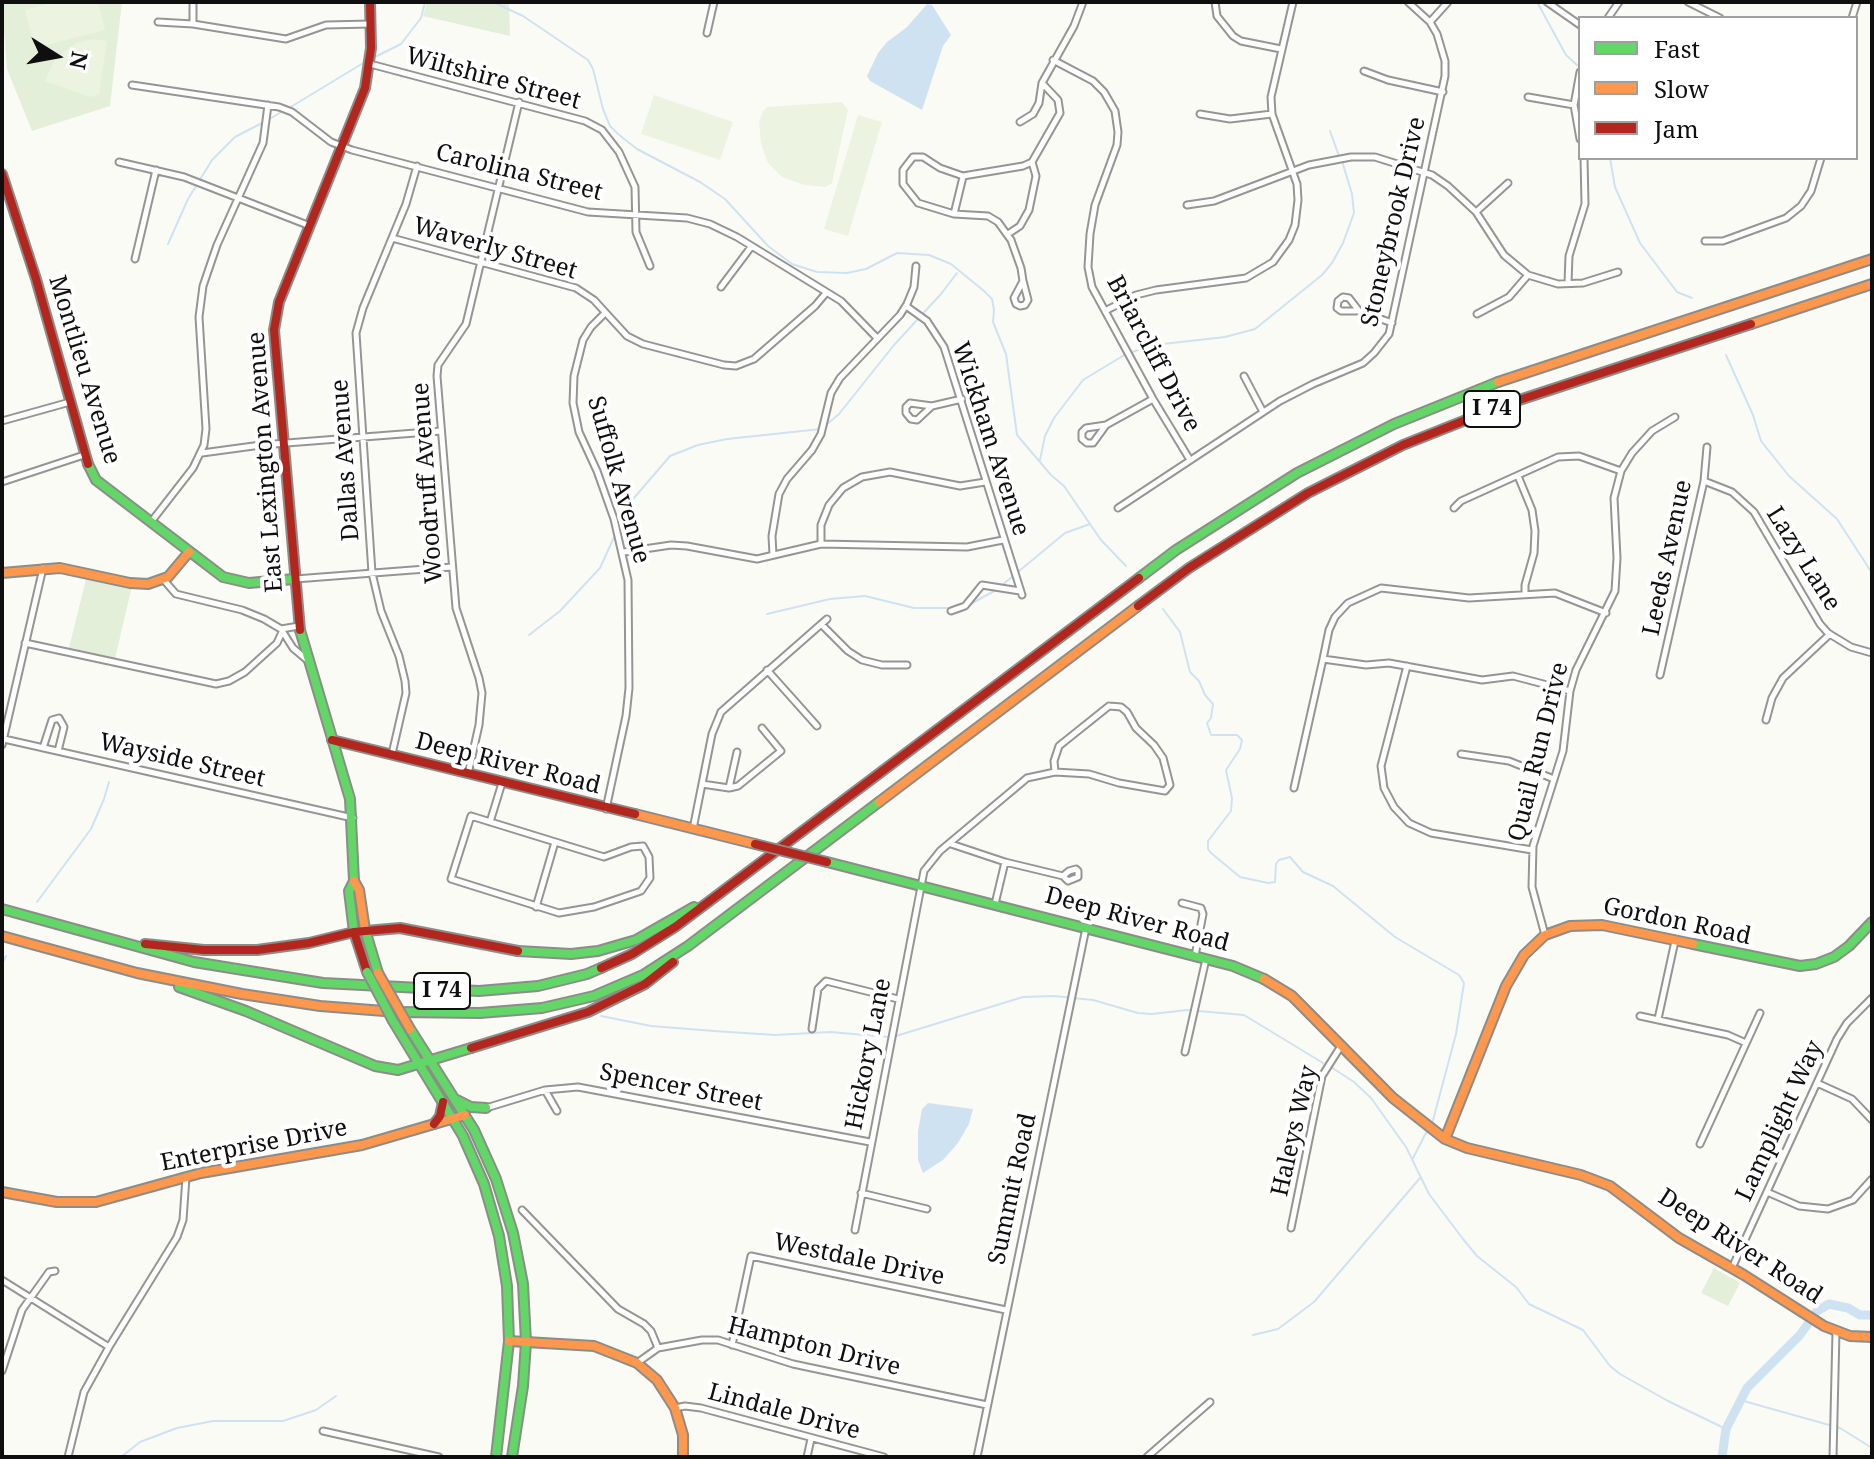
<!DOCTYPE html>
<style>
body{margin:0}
#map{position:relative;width:1874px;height:1459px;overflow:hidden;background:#fbfbf6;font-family:"Noto Serif",serif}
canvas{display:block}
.frame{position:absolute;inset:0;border:4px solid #0f0f0f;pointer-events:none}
.legend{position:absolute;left:1578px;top:16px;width:280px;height:144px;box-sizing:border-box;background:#fff;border:2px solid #9f9f9f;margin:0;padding:10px 14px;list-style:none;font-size:24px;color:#0f0f0f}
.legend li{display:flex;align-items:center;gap:16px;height:40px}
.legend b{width:40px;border:2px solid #9f9f9f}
.north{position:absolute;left:16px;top:16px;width:80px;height:80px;-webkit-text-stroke:6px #fff;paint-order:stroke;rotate:101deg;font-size:22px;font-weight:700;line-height:32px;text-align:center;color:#0f0f0f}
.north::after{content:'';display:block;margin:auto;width:28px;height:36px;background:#0f0f0f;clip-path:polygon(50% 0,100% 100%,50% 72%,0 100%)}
</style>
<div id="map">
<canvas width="1874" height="1459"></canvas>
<div class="frame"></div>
<ul class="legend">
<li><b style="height:10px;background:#63d668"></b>Fast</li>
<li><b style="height:10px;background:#ff974d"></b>Slow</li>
<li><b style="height:10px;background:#b3261e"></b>Jam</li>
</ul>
<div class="north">N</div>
</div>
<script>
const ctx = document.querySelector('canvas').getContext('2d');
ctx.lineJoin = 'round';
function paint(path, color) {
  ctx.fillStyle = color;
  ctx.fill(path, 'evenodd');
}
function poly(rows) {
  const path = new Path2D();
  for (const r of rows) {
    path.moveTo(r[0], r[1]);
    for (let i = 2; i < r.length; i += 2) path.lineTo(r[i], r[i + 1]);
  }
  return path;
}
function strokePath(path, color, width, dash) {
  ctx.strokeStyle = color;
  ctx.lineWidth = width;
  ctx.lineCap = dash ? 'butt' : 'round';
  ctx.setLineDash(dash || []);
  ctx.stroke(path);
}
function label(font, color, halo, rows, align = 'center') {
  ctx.font = font + ' "Noto Serif",serif';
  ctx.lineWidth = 8;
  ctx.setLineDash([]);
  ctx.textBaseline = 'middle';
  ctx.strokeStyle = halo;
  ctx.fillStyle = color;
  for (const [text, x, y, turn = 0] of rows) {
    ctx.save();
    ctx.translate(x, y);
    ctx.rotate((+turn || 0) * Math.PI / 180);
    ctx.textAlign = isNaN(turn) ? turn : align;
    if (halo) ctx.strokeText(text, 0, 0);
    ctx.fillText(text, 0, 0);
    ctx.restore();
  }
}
const green = poly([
 [13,2,122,2,110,106,32,131,7,69,2,5],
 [427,2,509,2,510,36,423,16],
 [87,575,132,586,114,663,68,652],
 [1714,1268,1740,1283,1728,1306,1701,1293]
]);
const pitch = poly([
 [55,2,98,2,105,30,35,48,25,10],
 [95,39,107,41,99,94,91,97,45,81,55,59,76,43],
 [654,95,733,122,720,160,641,134],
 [842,102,848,110,832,183,826,187,804,185,782,177,768,163,761,144,759,122,763,111,767,107],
 [858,115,882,122,848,236,824,229]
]);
const water = poly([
 [927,4,932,5,951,35,943,46,922,110,870,81,867,76,878,53,887,42,907,27],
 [928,1103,973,1109,969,1124,958,1143,943,1160,923,1173,918,1160,918,1131,922,1109]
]);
const stream = poly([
 [493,2,523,16,588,60,593,69,603,109,610,126,618,134,637,149,700,182,725,199,768,246,792,264,817,272,847,273,866,269,897,253,929,255,951,264,984,291,992,299,994,310,993,322,1006,354,1017,435,1051,475,1064,486,1101,540,1126,566],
 [1537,2,1566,55,1577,65],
 [371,59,401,44,421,18,425,2],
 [289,108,365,62],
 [268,120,283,111],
 [1330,131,1339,156],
 [1610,158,1615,187,1640,243,1677,292,1692,298],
 [168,244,188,199,212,160,235,137,262,123],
 [1726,355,1753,415,1761,441,1789,476,1837,519,1872,573],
 [826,425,839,414,894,345,941,294,957,273],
 [1040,460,1045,436,1054,418,1083,380,1126,354,1154,345,1225,337,1255,329,1322,275,1332,263,1343,243,1354,213,1352,194,1342,161],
 [618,530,634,498,670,456,698,445,727,439,821,429],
 [1001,586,1065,533,1090,524],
 [967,606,996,590],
 [1163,609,1180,632,1190,672,1199,681,1205,695,1213,704,1211,718,1207,723,1211,735,1237,735,1242,740,1240,749,1226,770,1232,798,1231,811,1208,841,1208,849,1211,853,1240,877,1268,883,1275,882,1276,864,1279,860,1290,857,1303,872,1333,886,1395,937,1459,975,1464,983,1456,1034,1432,1124],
 [767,614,830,599,865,596,914,608,952,608],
 [529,635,560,611,600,568,615,535],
 [37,902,91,829,104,799,109,782],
 [2,964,6,956],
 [601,1016,651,1026,714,1031,775,1035,830,1032,889,1037],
 [896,1036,1023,997,1054,996,1093,1000,1138,1013,1152,1014,1187,1010,1244,1015,1323,1063],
 [1331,1067,1354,1082,1371,1098,1406,1147,1429,1194,1463,1239,1477,1256,1516,1287,1529,1304,1583,1330,1610,1366,1620,1374,1668,1401,1726,1429],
 [1412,1160,1428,1129],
 [1253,1335,1278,1329,1314,1302,1420,1178],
 [1740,1400,1840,1428,1872,1448],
 [121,1457,140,1442,177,1428,213,1421,283,1421,316,1410,336,1396]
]);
const river = poly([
 [1722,1457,1726,1429,1747,1388,1800,1335,1817,1311,1829,1304,1848,1308,1860,1315,1872,1315]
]);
const street = poly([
 [193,2,193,24,286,39,326,25,371,24],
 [1215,2,1217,16,1233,36,1241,41,1281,49],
 [1547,2,1580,25],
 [1688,2,1720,18],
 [1608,18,1619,2],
 [1852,18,1857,2],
 [158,22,193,24],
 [1430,22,1448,2],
 [707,33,714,2],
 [1053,60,1093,81,1104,92,1115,111,1118,132,1117,145,1095,205,1090,234,1088,267,1092,287,1153,399,1190,460],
 [370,64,585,121,602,130,619,152,635,187,636,232,650,266],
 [1364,71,1388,80,1443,92],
 [1580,72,1574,105,1580,139],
 [132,85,279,107,292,112,331,142,352,150,588,212,687,218,710,224,737,237,841,301,877,338],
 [1528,97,1574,105],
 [1200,114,1230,119,1272,114],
 [1020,122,1033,114,1039,103,1042,83,1074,26,1083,2],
 [119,162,184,177,310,226],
 [1187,205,1214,201,1309,165,1351,157,1375,157,1432,175,1448,186,1476,212,1504,255,1528,275,1558,284,1583,283,1618,272],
 [1476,212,1508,183],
 [954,214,963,177],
 [1008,234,1020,226,1029,210,1036,176,1032,162],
 [392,238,576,288,594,300,627,336,643,344,724,365,736,366,754,359,815,306,826,293],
 [1705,241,1723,241,1786,218,1801,206,1811,191,1821,158],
 [135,259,156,170],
 [1023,281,1028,300,1025,305,1020,306,1016,304,1014,298,1023,281,1021,268,1011,240,998,222,988,216,954,214,918,203,903,184,903,170,913,157,923,157,940,168,963,176,1023,166,1032,162,1060,113,1058,100,1042,83],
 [1568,283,1569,256,1585,204,1584,158],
 [721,287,751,247],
 [906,306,927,321,944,347,1022,595],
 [1105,311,1136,295,1156,290,1246,278,1273,262,1289,240,1295,225,1298,200,1297,184,1272,114,1271,97,1293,2],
 [1359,311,1349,298,1343,297,1338,301,1337,308,1341,311,1359,311,1392,323],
 [605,313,591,327,583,340,574,376,573,403,579,432,597,471,614,519,628,580,629,688,626,716,606,809],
 [1477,314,1509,297,1528,275],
 [1244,376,1263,412],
 [932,406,917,420,911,419,906,413,906,407,910,403,932,406,962,399],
 [2,421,70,402],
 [1106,425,1093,443,1087,443,1082,439,1082,432,1086,428,1106,425,1153,399],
 [202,453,261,445,441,431],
 [1518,476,1532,510,1535,531,1534,553,1525,585,1525,594],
 [1704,481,1732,492,1754,512,1820,624,1828,633,1851,647,1872,653],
 [2,482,84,455],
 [1118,508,1280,401,1313,384,1363,363,1374,353,1389,334,1445,76,1445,61,1437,34,1430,22,1408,2],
 [1454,508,1461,501,1558,457,1579,456,1621,471],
 [151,522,193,468,204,445,206,429,199,317,203,286,217,245,263,143,268,105],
 [821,544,821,525,829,505,843,488,862,477,890,472,960,486,985,482],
 [624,552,671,545,687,546,757,559,821,544,967,547,1003,540],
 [773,555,772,536,779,494,787,479,812,450,821,434,831,393,840,378,900,315,907,304,914,287,916,266],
 [163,579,176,594,242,610,264,619,281,629,293,648,306,659],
 [295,579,452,567],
 [951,611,965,606,982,585,1020,591],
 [821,624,848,651,862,660,882,665,907,665],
 [281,629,299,626],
 [25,643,216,684,229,681,245,672,277,643,282,632],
 [1323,659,1329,630,1335,617,1348,603,1381,588,1469,598,1555,593,1606,613],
 [1407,666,1381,766,1384,788,1394,807,1409,823,1431,833,1532,850],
 [767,670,817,726],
 [1660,675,1704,481,1707,447],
 [1109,706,1121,707,1127,712,1136,728,1154,745,1163,758,1170,785,1165,791,1119,783,1089,774,1055,772,1054,761,1059,746,1109,706],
 [1766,720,1772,698,1783,678,1830,634],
 [4,739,353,818],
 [2,745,43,568],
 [43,748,52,720,59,718,64,727,58,751],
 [392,754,406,693,405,681,399,656,381,611,372,573,356,333,363,308,406,204,417,166],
 [1461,754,1509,761,1554,779],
 [468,774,479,725,482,693,479,678,456,608,437,376,438,365,466,324,519,102],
 [702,784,729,788,738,786,781,751,762,728],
 [729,788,737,752],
 [1294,788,1323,659,1366,665,1389,663,1482,680,1513,676,1570,691],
 [471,816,604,857,631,847,643,846,649,857,650,878,641,891,594,907,559,913,451,879,471,816],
 [490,822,502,783],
 [693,829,712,734,721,712,827,619],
 [951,844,1005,862,1063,876,1068,881,1078,877,1078,871,1076,869,1069,871,1063,876],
 [1182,903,1201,908,1203,914,1195,956],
 [995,904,1005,862],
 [536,907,555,842],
 [1545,935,1532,887,1533,846,1563,751,1570,691,1576,670,1615,591,1617,558,1614,498,1621,471,1632,453,1652,431,1675,417],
 [1640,1016,1728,1035,1746,1043],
 [1658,1019,1675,941],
 [812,1029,818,989,826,981,898,999],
 [1185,1052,1206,959],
 [1817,1083,1852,1099,1872,1120],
 [545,1090,557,1111],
 [486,1108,545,1090,578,1087,870,1142],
 [1700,1144,1760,1013],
 [1767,1192,1799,1206,1828,1209,1853,1200,1872,1179],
 [861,1193,927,1209],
 [522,1210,618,1309,644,1324,651,1331,658,1348],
 [1291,1228,1322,1076,1341,1046],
 [855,1230,924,871,940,851,1020,784,1027,778,1055,772],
 [1732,1268,1837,1039,1847,1023,1872,998],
 [2,1280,109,1347],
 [732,1345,751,1256,1006,1310],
 [637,1363,658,1348,702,1340,718,1340,793,1364,987,1405],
 [2,1371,22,1310,49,1272,55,1271],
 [675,1408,685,1406,701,1408,884,1457],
 [323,1431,439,1457],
 [68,1457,84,1392,109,1347,177,1237,183,1220,186,1177],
 [807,1457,811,1439],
 [977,1457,1086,928],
 [1147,1457,1210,1402],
 [1833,1457,1836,1332]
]);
const fast = poly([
 [88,464,96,480,223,577,249,583,294,579],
 [1139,578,1176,550,1297,473,1394,424,1498,382],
 [300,630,350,799,354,881,349,891,354,932],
 [827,862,1233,966,1264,979],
 [2,909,194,962,323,983,479,991,538,986,587,974,601,968],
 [365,930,378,973],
 [1693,944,1800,966,1816,964,1834,957,1849,946,1872,922],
 [518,951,571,954,598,951,636,940,694,907],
 [179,987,246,1011,375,1066,398,1070,471,1048],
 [397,1012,480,1013,542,1008,594,996,643,975,688,946,879,802],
 [393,1021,463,1136,484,1184,499,1236,507,1286,509,1341,496,1457],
 [410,1029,474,1130,496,1179,513,1233,523,1284,526,1342,523,1386,512,1457],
 [457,1100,471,1107,486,1108]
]);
const slow = poly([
 [1751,324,1872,284],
 [1498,382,1872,259],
 [2,573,60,568,130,583,148,584,168,577,189,552],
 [879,802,1138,606],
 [635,814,755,844],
 [354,881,359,890,365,930],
 [2,936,137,973,242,994,320,1006,397,1012],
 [1264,979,1292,996,1393,1098,1445,1139,1467,1148,1581,1175,1610,1186,1679,1238,1744,1275,1824,1326,1850,1336,1872,1337],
 [1445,1139,1506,986,1524,955,1545,935,1570,926,1602,925,1693,944],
 [2,1192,57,1202,96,1202,201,1173,362,1145,465,1115],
 [509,1341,594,1346,637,1363,657,1380,675,1408,683,1435,683,1457]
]);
const jam = poly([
 [2,174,36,279,88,464],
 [1138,606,1189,568,1308,493,1403,445,1501,406,1751,324],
 [300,630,274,330,279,302,365,88,371,48,370,2],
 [332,740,635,814],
 [354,932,367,972],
 [145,944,204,950,257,950,309,943,354,932,400,928,518,951],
 [601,968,632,954,675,927,1139,578],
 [471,1048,588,1012,645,984,673,962],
 [434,1124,440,1116,443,1102]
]);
const fastBridge = poly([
 [367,972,393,1021]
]);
const slowBridge = poly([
 [378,973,410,1029]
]);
const jamBridge = poly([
 [755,844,827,862]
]);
const shields = [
 [1492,409,56],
 [442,991,56]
];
const shieldNames = [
 ["I 74",1492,409],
 ["I 74",442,991]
];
const streetNames = [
 ["Wiltshire Street",493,79,15],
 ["Carolina Street",519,173,14],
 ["Stoneybrook Drive",1394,222,-77],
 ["Waverly Street",495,249,16],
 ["Briarcliff Drive",1153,354,62],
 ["Montlieu Avenue",84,370,73],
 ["Wickham Avenue",990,439,72],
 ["Dallas Avenue",346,460,-94],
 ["East Lexington Avenue",266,462,-94],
 ["Suffolk Avenue",618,480,74],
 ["Woodruff Avenue",428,483,-94],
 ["Leeds Avenue",1668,558,-78],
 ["Lazy Lane",1803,559,58],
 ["Quail Run Drive",1539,752,-76],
 ["Wayside Street",182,761,13],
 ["Deep River Road",508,764,14],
 ["Deep River Road",1137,920,15],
 ["Gordon Road",1677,922,12],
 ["Hickory Lane",869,1054,-79],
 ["Spencer Street",681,1088,11],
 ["Lamplight Way",1780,1121,-65],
 ["Haleys Way",1295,1131,-77],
 ["Enterprise Drive",254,1146,-11],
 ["Summit Road",1013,1189,-78],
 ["Deep River Road",1740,1247,33],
 ["Westdale Drive",859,1260,12],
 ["Hampton Drive",814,1347,14],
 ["Lindale Drive",784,1412,15]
];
paint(green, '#e3efd8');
paint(pitch, '#ecf4e1');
paint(water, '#cfe2f2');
strokePath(stream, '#cfe2f2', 2);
strokePath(river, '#cfe2f2', 9);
strokePath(street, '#959593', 9);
strokePath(fast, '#8c8c8a', 12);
strokePath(slow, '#8c8c8a', 12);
strokePath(jam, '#8c8c8a', 12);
strokePath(street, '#fefefe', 5);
strokePath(fast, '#63d668', 8);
strokePath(slow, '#ff974d', 8);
strokePath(jam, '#b3261e', 8);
strokePath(fastBridge, '#8c8c8a', 12, []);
strokePath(slowBridge, '#8c8c8a', 12, []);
strokePath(jamBridge, '#8c8c8a', 12, []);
strokePath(fastBridge, '#63d668', 8);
strokePath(slowBridge, '#ff974d', 8);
strokePath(jamBridge, '#b3261e', 8);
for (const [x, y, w] of shields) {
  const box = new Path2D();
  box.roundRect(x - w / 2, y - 18, w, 36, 6);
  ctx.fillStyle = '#fff';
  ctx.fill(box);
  strokePath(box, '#0f0f0f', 2);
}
label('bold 22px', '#0f0f0f', null, shieldNames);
label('24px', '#0f0f0f', '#fff', streetNames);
</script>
